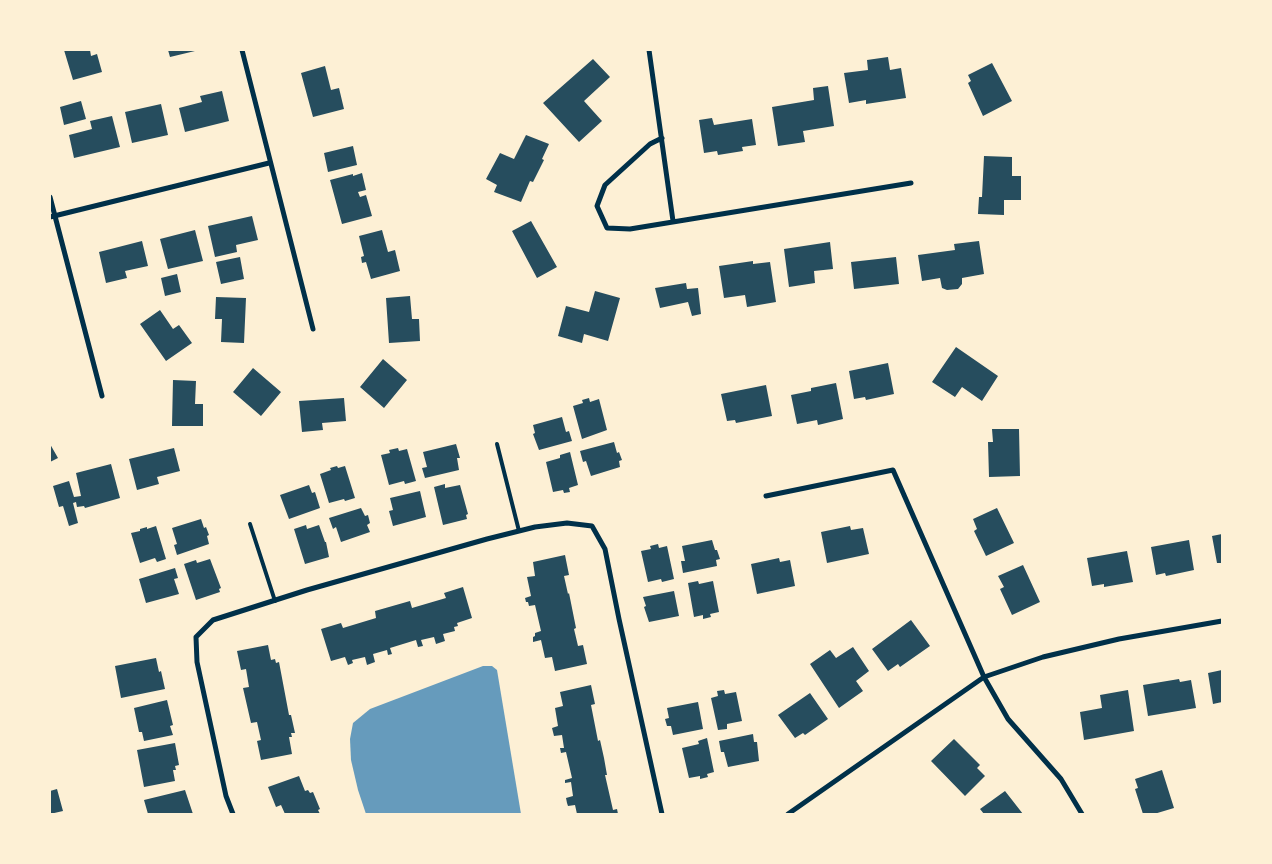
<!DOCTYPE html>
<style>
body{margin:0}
#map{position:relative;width:1272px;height:864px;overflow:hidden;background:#fdf0d5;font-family:Figtree,sans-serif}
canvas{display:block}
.frame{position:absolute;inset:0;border:51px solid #fdf0d5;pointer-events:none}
</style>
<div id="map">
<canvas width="1272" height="864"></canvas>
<div class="frame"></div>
</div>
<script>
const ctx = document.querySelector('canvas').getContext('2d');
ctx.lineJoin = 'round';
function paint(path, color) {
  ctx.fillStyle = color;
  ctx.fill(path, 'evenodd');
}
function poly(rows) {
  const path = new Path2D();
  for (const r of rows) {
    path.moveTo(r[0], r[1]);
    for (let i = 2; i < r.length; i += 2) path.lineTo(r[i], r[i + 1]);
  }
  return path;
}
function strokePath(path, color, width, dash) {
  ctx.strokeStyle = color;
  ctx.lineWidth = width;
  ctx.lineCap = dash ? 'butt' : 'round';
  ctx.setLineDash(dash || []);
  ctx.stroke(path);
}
const water = poly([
 [483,666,492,666,497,670,521,814,366,814,358,790,351,760,350,739,353,723,370,709]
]);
const building = poly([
 [64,50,90,50,91,56,97,54,102,72,73,80],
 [168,50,195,50,195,51,170,57],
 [888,57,890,70,901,68,906,98,866,104,866,100,849,103,844,73,868,70,867,60],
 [593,59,610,77,584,101,602,121,579,142,543,103],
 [992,63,1012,101,983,116,968,83,971,81,968,75],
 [325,66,331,90,339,88,344,109,313,117,301,73],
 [828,86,834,126,803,131,805,142,778,146,772,107,814,100,813,88],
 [222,91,229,121,185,132,179,108,202,102,200,96],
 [81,101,86,119,64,125,60,107],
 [161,104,168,135,132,143,125,112],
 [112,116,120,147,74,158,69,135,92,129,90,121],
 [712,118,714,125,752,119,756,145,742,147,743,151,718,155,717,151,704,153,699,120],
 [526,135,549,144,542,159,544,160,533,182,530,181,521,202,494,192,497,185,486,179,500,153,514,159],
 [353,146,357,165,328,172,324,153],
 [984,156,1012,157,1012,176,1021,176,1021,200,1004,200,1004,215,978,214,979,197,982,197],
 [362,173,366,190,358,192,360,197,366,195,372,216,342,224,330,180,353,174,353,176],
 [252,216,258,240,236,245,237,252,215,257,208,226],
 [531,221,557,267,537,278,512,231],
 [195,230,203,261,168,269,160,239],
 [382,230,388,252,395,250,400,271,371,279,366,262,362,263,361,257,364,256,359,236],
 [142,241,148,266,125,271,127,278,106,283,99,252],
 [979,241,984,274,962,278,962,284,958,289,947,290,942,288,940,278,922,281,918,255,955,250,954,244],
 [830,242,833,269,814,271,815,283,789,287,784,249],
 [240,257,244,279,221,284,216,262],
 [896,257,899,284,854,289,851,262],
 [753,261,753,264,770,262,776,302,747,307,745,295,724,298,719,266],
 [177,274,181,292,165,296,161,278],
 [686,283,687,289,698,288,701,314,692,316,688,302,660,308,655,288],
 [595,291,620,298,608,341,584,334,582,343,558,336,566,306,589,312],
 [410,296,412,319,419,319,420,341,389,343,386,298],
 [216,297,246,298,244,343,221,342,222,319,215,319],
 [160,310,173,329,179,325,192,343,166,361,140,324],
 [956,347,998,376,982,401,962,387,955,397,932,382],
 [383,359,407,380,384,408,360,387],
 [888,363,894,394,866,400,865,397,854,399,849,371],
 [253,368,281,392,261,416,233,392],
 [173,380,196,381,195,404,203,404,203,426,172,426],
 [836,383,843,419,818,425,817,420,797,424,791,395,811,391,811,388],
 [766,385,772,416,736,423,735,420,727,421,721,394],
 [344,398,346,421,322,423,323,430,302,432,299,401],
 [589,398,590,402,599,399,607,430,582,439,573,406,583,403,582,400],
 [562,417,566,432,569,431,572,441,539,450,533,434,535,433,533,425],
 [992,429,1019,429,1020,476,989,477,988,442,993,442],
 [614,442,617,453,619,452,622,460,619,461,620,467,591,476,586,461,583,462,580,451],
 [50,444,58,458,50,462],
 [456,444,460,458,457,458,459,470,425,478,422,468,427,467,423,452],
 [174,448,180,471,157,477,159,484,137,490,129,459],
 [398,448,399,451,407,449,416,481,405,484,404,481,389,485,381,455,390,453,389,450],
 [570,452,578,485,569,488,570,492,564,493,563,490,553,492,546,462,560,458,560,455],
 [111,464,120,498,85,508,84,506,77,507,76,502,73,503,78,523,69,526,63,506,59,507,53,486,69,481,74,497,81,496,76,473],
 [337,466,338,468,345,466,355,498,345,501,344,499,329,503,320,474,331,470,330,468],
 [445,484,445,488,460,485,468,514,466,515,467,519,443,525,434,487],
 [309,485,312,493,315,492,320,508,289,519,280,495],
 [420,491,426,517,393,526,389,511,393,510,390,498],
 [361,508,365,516,368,515,370,523,367,525,370,532,341,542,336,527,333,529,329,518],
 [997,508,1014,543,986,556,974,531,977,529,973,519],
 [201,519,204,528,206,527,209,535,207,536,209,544,177,555,174,545,177,544,172,528],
 [306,525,307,529,319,525,325,542,326,542,329,557,305,564,294,529],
 [156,526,166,559,157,562,155,558,140,563,131,533,140,531,140,529,147,527,147,529],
 [850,526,851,530,863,528,869,554,827,563,821,532],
 [1222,534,1222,563,1217,563,1212,536],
 [712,540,715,550,717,550,720,559,716,560,717,566,683,573,681,561,685,561,682,546],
 [1189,540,1194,570,1166,576,1165,573,1156,575,1151,547],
 [658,544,659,548,667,546,674,579,662,582,661,579,648,582,641,551,651,549,650,546],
 [1127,551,1133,582,1104,587,1104,584,1092,586,1087,558],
 [565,555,569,575,564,576,568,594,569,593,576,628,574,629,578,646,583,645,587,664,555,671,552,657,545,658,541,640,533,642,533,637,535,636,535,633,541,631,535,605,529,606,528,602,526,602,525,598,531,596,527,577,535,576,533,562],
 [779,558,780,562,790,560,795,586,757,594,751,564],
 [210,559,221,588,219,589,220,592,196,600,184,564,196,560,197,563],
 [1023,565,1040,602,1012,615,1000,589,1004,587,998,576],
 [175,568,178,578,174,579,179,594,146,603,139,579],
 [698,581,699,584,713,581,719,612,710,614,711,617,703,619,703,615,694,617,688,583],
 [463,587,472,618,457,623,458,626,454,627,455,631,443,634,445,641,436,644,434,637,421,640,423,646,418,647,416,640,390,648,392,654,388,655,387,650,373,654,375,662,367,665,365,657,352,660,353,663,348,665,345,657,331,661,321,629,341,623,343,628,376,618,375,611,410,601,412,608,446,598,444,593],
 [674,591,679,616,649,622,644,607,646,606,643,597],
 [911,620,930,646,900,667,898,664,888,671,872,649],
 [268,645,271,660,275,659,276,663,279,662,289,715,291,715,295,733,291,733,292,737,289,737,292,754,261,760,257,741,261,740,257,722,251,723,243,688,249,687,246,669,241,670,237,651],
 [853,647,869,671,856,681,863,691,839,708,810,664,830,650,836,658],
 [156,658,159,672,161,671,165,689,121,698,115,666],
 [1222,670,1222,702,1213,704,1208,673],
 [1179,679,1180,682,1191,680,1196,708,1148,716,1143,685],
 [591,685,595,704,591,705,598,741,600,740,604,758,607,775,605,775,613,810,617,809,618,814,577,814,575,805,568,806,567,803,566,798,573,796,571,782,565,783,565,780,572,778,566,752,561,753,560,748,564,748,562,735,554,736,552,728,558,726,555,708,563,706,560,692],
 [724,690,725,694,736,692,742,721,727,724,727,729,718,730,711,698,718,696,717,691],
 [1128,690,1134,731,1084,740,1080,712,1102,708,1100,695],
 [810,693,828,719,805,735,803,733,795,738,778,715],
 [167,700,173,725,170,726,173,735,144,741,142,732,139,732,134,708],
 [698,702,703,729,673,735,671,726,667,726,665,719,669,718,667,708],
 [753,734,754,742,757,742,759,761,728,767,724,752,721,752,719,741],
 [707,738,714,772,707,774,708,777,700,779,700,776,689,778,682,748,699,744,698,741],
 [954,739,980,765,977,768,985,776,965,796,931,761],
 [175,743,179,765,175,766,176,770,173,770,175,781,144,787,137,750],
 [1162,770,1174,808,1154,814,1143,814,1135,789,1138,788,1135,779],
 [299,776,305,791,308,790,310,793,313,792,320,809,318,810,320,814,285,814,281,805,276,807,268,787],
 [57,789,63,811,50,814,50,791],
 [185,790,193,814,148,814,144,800],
 [1005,791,1023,814,984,814,980,809]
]);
const service = poly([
 [497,444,519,531],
 [250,524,275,601]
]);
const minor = poly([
 [242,50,313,329],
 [649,50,673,221],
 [662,138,650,144,605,185,597,206,607,228,630,229,911,183],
 [50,197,102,396],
 [50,217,269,163],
 [766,496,893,470,984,677,1008,719,1061,779,1082,814],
 [233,814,226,796,197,662,196,637,213,620,307,590,487,539,535,527,567,523,592,526,605,549,619,619,662,814],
 [788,814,984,677,1043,657,1119,639,1222,621]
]);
paint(water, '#669bbc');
paint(building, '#264d5e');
strokePath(service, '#003049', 4);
strokePath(minor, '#003049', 5);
</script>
